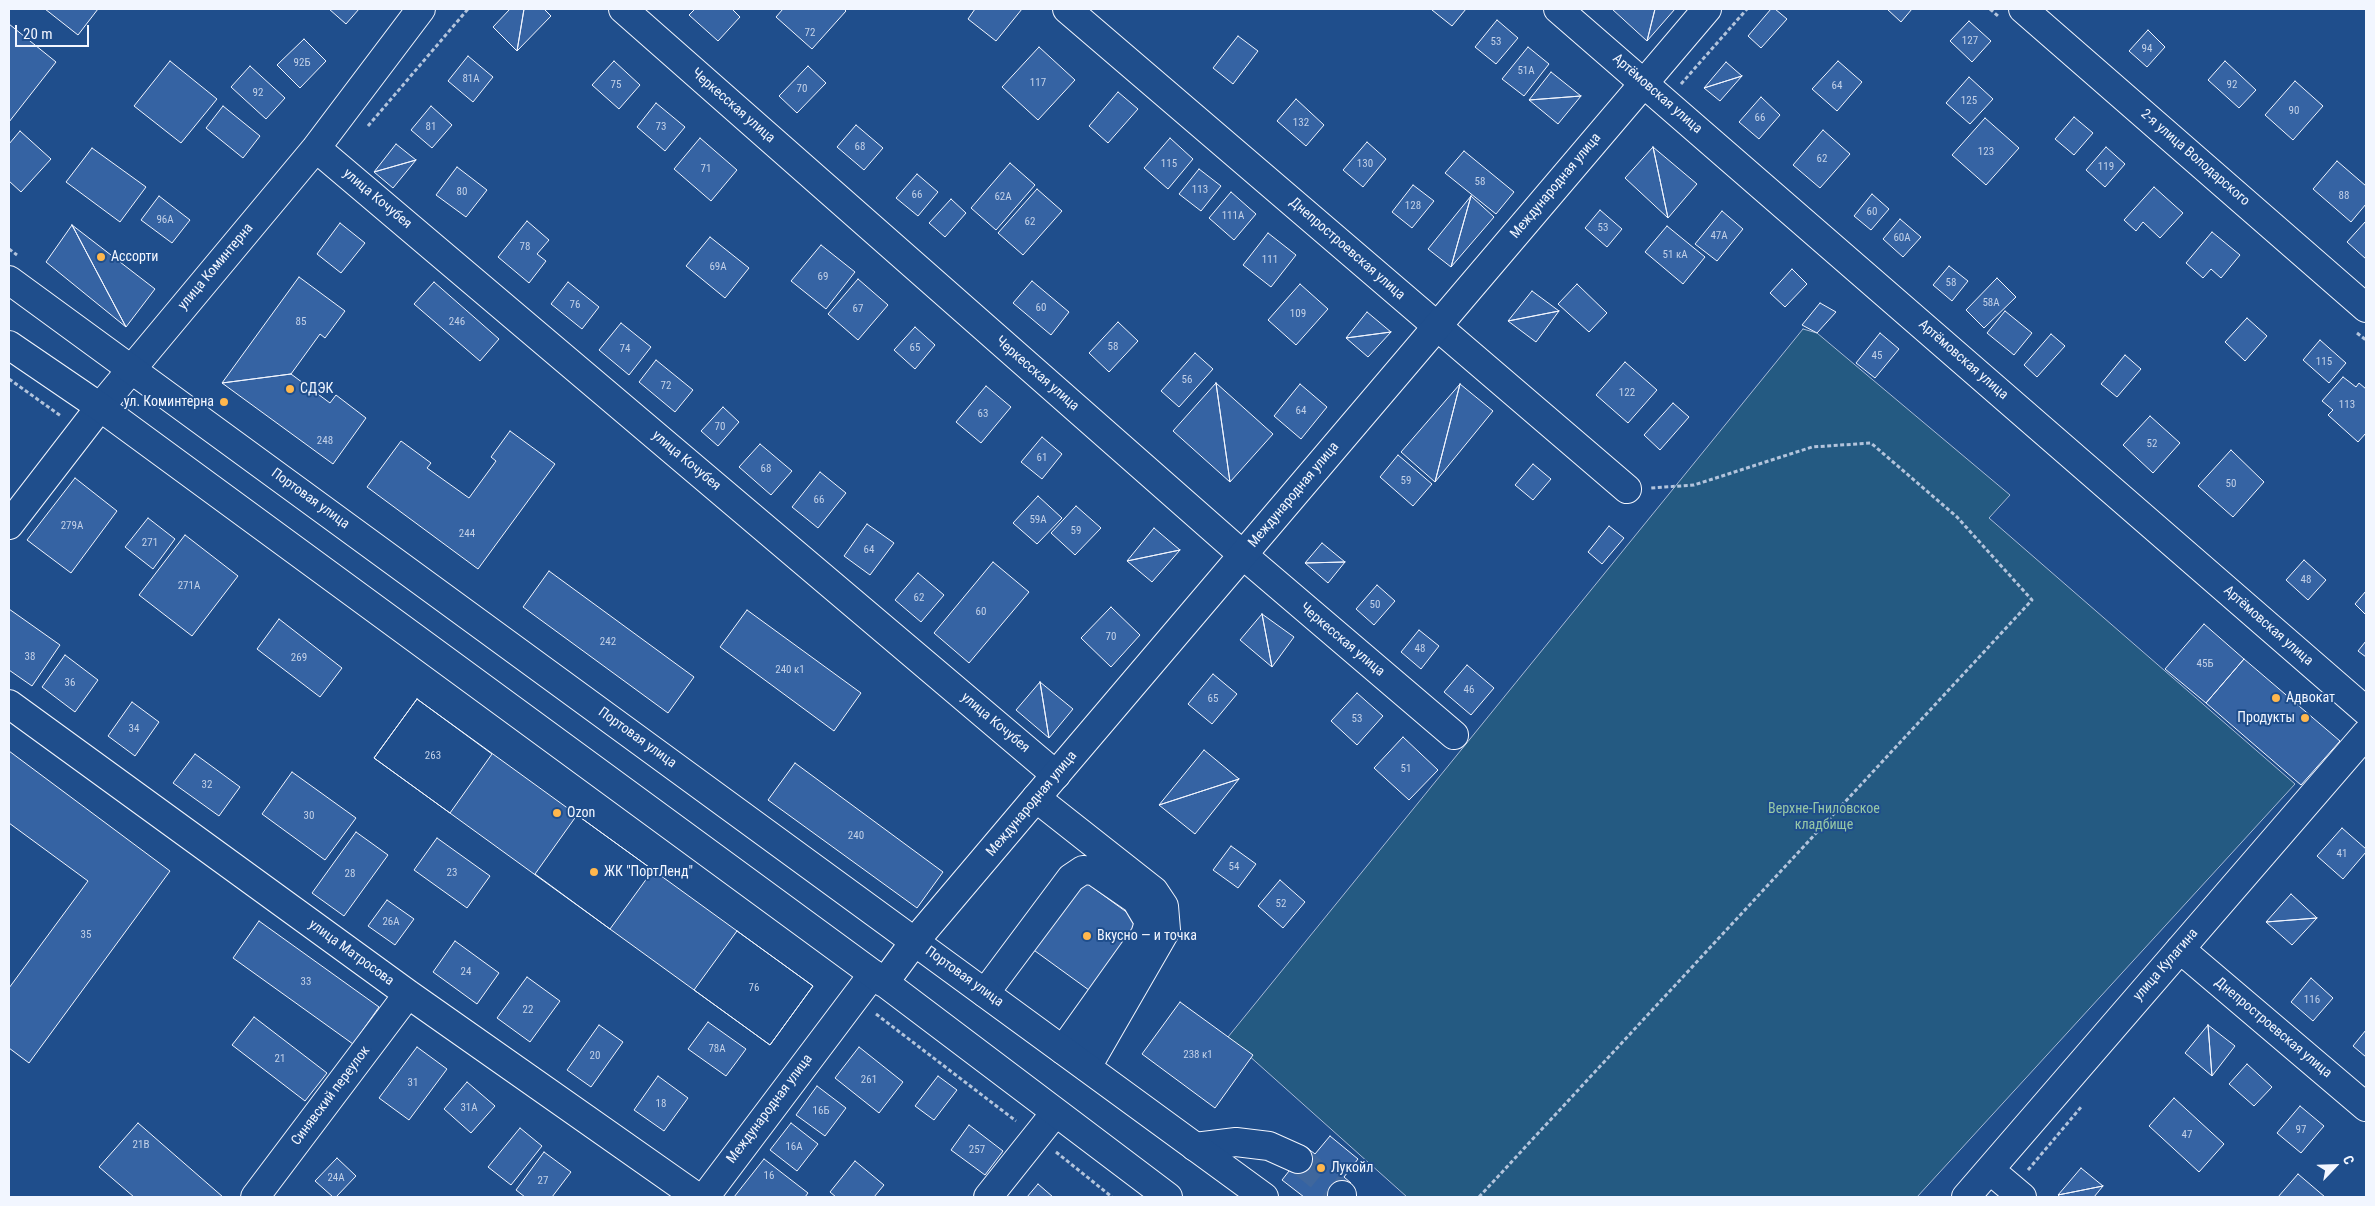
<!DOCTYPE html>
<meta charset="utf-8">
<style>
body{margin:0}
#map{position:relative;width:2375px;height:1206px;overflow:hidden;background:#1f4e8c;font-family:"Roboto Condensed",sans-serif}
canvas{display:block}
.frame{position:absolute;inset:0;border:10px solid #f2f6ff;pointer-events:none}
.north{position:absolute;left:2310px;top:1141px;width:50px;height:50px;-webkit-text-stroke:4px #1f4e8c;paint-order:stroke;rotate:66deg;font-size:14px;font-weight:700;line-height:20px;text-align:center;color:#f2f6ff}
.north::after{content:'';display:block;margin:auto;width:18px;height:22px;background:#f2f6ff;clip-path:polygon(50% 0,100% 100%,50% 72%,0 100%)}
.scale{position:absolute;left:15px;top:25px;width:74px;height:22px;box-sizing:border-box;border:2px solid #f2f6ff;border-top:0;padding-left:6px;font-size:15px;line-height:18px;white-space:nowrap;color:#f2f6ff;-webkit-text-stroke:4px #1f4e8c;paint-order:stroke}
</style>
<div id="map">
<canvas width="2375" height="1206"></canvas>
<div class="frame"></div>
<div class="north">С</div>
<div class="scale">20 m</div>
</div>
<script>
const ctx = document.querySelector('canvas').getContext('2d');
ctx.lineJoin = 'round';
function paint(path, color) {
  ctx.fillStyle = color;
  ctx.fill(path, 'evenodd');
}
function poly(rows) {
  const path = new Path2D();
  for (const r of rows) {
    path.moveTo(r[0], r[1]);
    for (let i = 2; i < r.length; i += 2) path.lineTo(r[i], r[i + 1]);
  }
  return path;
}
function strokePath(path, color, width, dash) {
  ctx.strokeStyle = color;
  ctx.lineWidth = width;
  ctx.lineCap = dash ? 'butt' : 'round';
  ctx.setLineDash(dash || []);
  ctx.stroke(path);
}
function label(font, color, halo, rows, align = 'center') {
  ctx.font = font + ' "Roboto Condensed",sans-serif';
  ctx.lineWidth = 4;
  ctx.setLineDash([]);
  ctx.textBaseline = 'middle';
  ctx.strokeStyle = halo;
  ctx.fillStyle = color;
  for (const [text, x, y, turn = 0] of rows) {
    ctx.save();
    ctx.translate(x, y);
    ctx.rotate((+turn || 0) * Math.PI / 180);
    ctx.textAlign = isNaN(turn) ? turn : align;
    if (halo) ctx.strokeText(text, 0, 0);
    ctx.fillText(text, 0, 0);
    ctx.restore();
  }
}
const green = poly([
 [1803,329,1817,333,2010,495,1989,518,2295,784,1917,1197,1407,1197,1228,1037,1803,329]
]);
const building = poly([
 [45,9,98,9,78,35,45,9],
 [329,9,359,9,346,24,329,9],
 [510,9,524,9,517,51,493,27,510,9],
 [524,9,544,9,551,16,517,51,524,9],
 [695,9,732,9,740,17,718,41,689,15,695,9],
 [783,9,844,9,846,11,812,49,776,17,783,9],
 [975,9,1022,9,996,41,968,19,975,9],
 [1433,9,1466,9,1452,26,1432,10,1433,9],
 [1612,9,1655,9,1647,41,1612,9],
 [1655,9,1675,9,1647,41,1655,9],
 [1771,9,1775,9,1787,19,1761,48,1748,36,1771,9],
 [1887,9,1912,9,1901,22,1887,9],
 [1497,20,1518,38,1496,64,1475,47,1497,20],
 [1969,21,1991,41,1972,62,1950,41,1969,21],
 [9,24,56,62,9,122,9,24],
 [2148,30,2165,47,2147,67,2129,51,2148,30],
 [1238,36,1258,51,1233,84,1213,68,1238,36],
 [304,39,326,61,300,88,277,65,304,39],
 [1039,47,1075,80,1038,120,1002,87,1039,47],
 [1528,47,1549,64,1524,96,1502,79,1528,47],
 [468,56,493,77,473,102,448,81,468,56],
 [170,61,217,99,181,143,134,106,170,61],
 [614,61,640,85,619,109,592,85,614,61],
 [1838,61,1862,82,1837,111,1812,89,1838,61],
 [2225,61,2256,90,2239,108,2208,80,2225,61],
 [1726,62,1742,76,1704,88,1726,62],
 [250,66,285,98,266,119,231,87,250,66],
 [808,66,826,83,797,113,779,96,808,66],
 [1551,72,1581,96,1529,100,1551,72],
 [1742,76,1720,101,1704,88,1742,76],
 [1969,77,1993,99,1970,124,1946,103,1969,77],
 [2295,81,2323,106,2293,140,2265,115,2295,81],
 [1118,92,1138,109,1108,143,1089,126,1118,92],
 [1581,96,1558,124,1529,100,1581,96],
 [1761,97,1780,115,1759,139,1739,122,1761,97],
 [1296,99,1324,125,1306,146,1277,121,1296,99],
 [656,103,685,127,665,151,637,127,656,103],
 [223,106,260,136,243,158,206,128,223,106],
 [431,106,452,125,432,148,411,130,431,106],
 [2074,117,2093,133,2074,155,2055,139,2074,117],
 [1985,118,2019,148,1986,185,1952,155,1985,118],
 [856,125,883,148,864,170,837,147,856,125],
 [1823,130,1850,154,1820,188,1793,165,1823,130],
 [20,131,51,159,21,192,9,181,9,144,20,131],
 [700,138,737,170,711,201,674,169,700,138],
 [1170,138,1193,159,1168,189,1144,168,1170,138],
 [1367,142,1386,159,1363,187,1343,170,1367,142],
 [396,144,416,160,374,172,396,144],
 [1653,147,1668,218,1625,178,1653,147],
 [1653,147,1697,184,1668,218,1653,147],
 [2106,147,2125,164,2105,187,2086,170,2106,147],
 [92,148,146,187,120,222,66,182,92,148],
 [1464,151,1514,192,1496,214,1445,173,1464,151],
 [416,160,393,188,374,172,416,160],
 [2337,161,2366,186,2366,204,2351,222,2313,189,2337,161],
 [1010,163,1035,185,996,230,971,208,1010,163],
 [457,167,487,190,466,217,436,195,457,167],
 [1199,169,1221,186,1201,211,1179,194,1199,169],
 [917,174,938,192,918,216,896,198,917,174],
 [1413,185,1434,201,1412,228,1392,212,1413,185],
 [2154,187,2183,213,2160,238,2143,222,2136,231,2124,220,2154,187],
 [1037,189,1062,211,1023,255,998,233,1037,189],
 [1231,192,1256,214,1234,240,1209,218,1231,192],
 [1872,194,1889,209,1871,230,1854,216,1872,194],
 [159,196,190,220,172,243,141,220,159,196],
 [1471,196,1494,217,1451,267,1471,196],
 [1471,196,1451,267,1428,249,1471,196],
 [951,199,966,213,945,237,929,223,951,199],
 [1600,210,1622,229,1607,247,1585,228,1600,210],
 [1722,211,1743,229,1717,261,1695,244,1722,211],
 [1900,219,1921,237,1903,257,1883,239,1900,219],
 [527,221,549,240,537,254,546,261,529,283,498,257,527,221],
 [2366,221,2366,259,2347,242,2366,221],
 [340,223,365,243,341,273,317,254,340,223],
 [72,225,155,289,126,327,72,225],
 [72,225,126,327,46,262,72,225],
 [1667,226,1705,257,1683,284,1645,252,1667,226],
 [2212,232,2240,255,2221,278,2211,269,2203,278,2186,263,2212,232],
 [1268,233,1296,255,1271,287,1243,265,1268,233],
 [710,237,749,268,725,298,686,266,710,237],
 [821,245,855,272,826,309,791,281,821,245],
 [1949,266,1968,281,1952,301,1933,285,1949,266],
 [1792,269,1807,284,1785,307,1770,293,1792,269],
 [299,277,345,311,325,338,320,334,291,374,222,383,299,277],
 [1997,278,2016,297,1984,328,1966,310,1997,278],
 [858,279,888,305,858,340,828,314,858,279],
 [1032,281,1069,312,1051,335,1013,303,1032,281],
 [434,282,499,339,480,361,414,304,434,282],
 [568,282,599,307,582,329,551,304,568,282],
 [1300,284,1328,309,1296,345,1268,320,1300,284],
 [1577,284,1607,313,1589,332,1558,304,1577,284],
 [1532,291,1559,311,1508,321,1532,291],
 [1820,303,1836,312,1817,333,1802,325,1820,303],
 [1559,311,1536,342,1508,321,1559,311],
 [2005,311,2032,333,2014,355,1987,333,2005,311],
 [1367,312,1391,332,1346,338,1367,312],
 [2247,318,2267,336,2245,361,2225,342,2247,318],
 [1118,322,1138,341,1109,372,1089,353,1118,322],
 [621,323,651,347,629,375,599,350,621,323],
 [915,327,935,345,915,369,894,350,915,327],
 [1391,332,1368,357,1346,338,1391,332],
 [1880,333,1899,349,1875,378,1856,363,1880,333],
 [2051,334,2065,346,2037,377,2024,365,2051,334],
 [2320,340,2346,363,2329,383,2303,360,2320,340],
 [1195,353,1213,369,1179,407,1161,391,1195,353],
 [2125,355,2141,369,2117,397,2101,384,2125,355],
 [656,360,693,390,675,412,639,382,656,360],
 [1625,362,1657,390,1628,423,1596,395,1625,362],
 [291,374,330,403,336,395,366,418,333,464,222,383,291,374],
 [2343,377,2356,387,2359,383,2366,389,2366,433,2358,442,2328,415,2333,410,2322,401,2343,377],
 [1216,383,1273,434,1230,482,1216,383],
 [1216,383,1230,482,1173,431,1216,383],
 [1300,384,1327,407,1301,439,1274,416,1300,384],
 [1460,384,1435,482,1401,452,1460,384],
 [1460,384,1493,411,1435,482,1460,384],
 [986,386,1011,407,981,443,956,422,986,386],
 [1673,403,1689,417,1660,450,1644,435,1673,403],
 [723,407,739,422,718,446,701,431,723,407],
 [2150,416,2180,443,2153,473,2123,445,2150,416],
 [510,431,555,464,478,569,367,487,401,441,431,463,427,468,469,498,496,461,491,457,510,431],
 [1042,437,1062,454,1042,479,1021,462,1042,437],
 [760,444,792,471,771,495,739,467,760,444],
 [2231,450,2264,482,2233,517,2198,486,2231,450],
 [1398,455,1432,484,1413,506,1380,477,1398,455],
 [1533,464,1551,479,1533,500,1515,485,1533,464],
 [820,472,846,493,818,528,792,507,820,472],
 [75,478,117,511,71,573,27,540,75,478],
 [1038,496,1062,518,1037,544,1013,523,1038,496],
 [1076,506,1101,528,1075,555,1051,533,1076,506],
 [148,518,175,539,153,569,125,547,148,518],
 [867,524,894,543,870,575,844,556,867,524],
 [1609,526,1624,538,1602,564,1588,552,1609,526],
 [1154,528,1180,550,1127,561,1154,528],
 [185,535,238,576,192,636,139,595,185,535],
 [1322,543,1345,562,1305,563,1322,543],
 [1180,550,1152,582,1127,561,1180,550],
 [2304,560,2326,580,2308,600,2286,580,2304,560],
 [993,562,1029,592,969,663,934,633,993,562],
 [1345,562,1328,583,1305,563,1345,562],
 [549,571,694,677,668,713,523,607,549,571],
 [918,573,944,595,921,622,895,600,918,573],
 [1377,585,1395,601,1374,625,1356,609,1377,585],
 [2366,591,2366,615,2355,604,2366,591],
 [1111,607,1140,635,1111,667,1081,638,1111,607],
 [9,609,60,645,32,686,9,670,9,609],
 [747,610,861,693,834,731,720,647,747,610],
 [1262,614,1272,667,1240,640,1262,614],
 [1262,614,1294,637,1272,667,1262,614],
 [279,619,342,668,320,697,257,649,279,619],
 [2204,624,2244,659,2206,703,2165,669,2204,624],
 [1419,630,1439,646,1421,669,1401,652,1419,630],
 [2366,641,2366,657,2358,651,2366,641],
 [65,655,98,680,75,712,42,687,65,655],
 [2244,659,2340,741,2301,785,2206,703,2244,659],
 [1467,665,1494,688,1471,715,1444,692,1467,665],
 [1213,674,1237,694,1212,724,1188,704,1213,674],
 [1040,682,1073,709,1049,738,1040,682],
 [1040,682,1049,738,1016,710,1040,682],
 [1357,693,1383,716,1357,745,1331,721,1357,693],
 [417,699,813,986,770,1045,374,758,417,699],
 [417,699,492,754,450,813,374,758,417,699],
 [132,702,159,722,135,756,108,736,132,702],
 [1403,737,1438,770,1409,800,1374,768,1403,737],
 [1204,750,1239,779,1159,805,1204,750],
 [9,751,170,871,29,1063,9,1048,9,988,88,881,9,823,9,751],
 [195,754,240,787,219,816,173,783,195,754],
 [795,763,943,872,917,908,768,800,795,763],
 [292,772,356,818,325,860,262,814,292,772],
 [1239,779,1195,834,1159,805,1239,779],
 [577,815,653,870,610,929,535,874,577,815],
 [2342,828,2366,849,2366,852,2343,879,2317,856,2342,828],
 [356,832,388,855,344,916,312,893,356,832],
 [437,838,490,876,467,908,414,870,437,838],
 [1231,846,1256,864,1238,888,1213,870,1231,846],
 [1081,879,1143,924,1093,993,1031,948,1081,879],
 [1280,880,1305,902,1283,928,1258,906,1280,880],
 [2291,894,2317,918,2266,922,2291,894],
 [387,900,414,919,395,945,368,926,387,900],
 [2317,918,2292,945,2266,922,2317,918],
 [259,921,379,1007,353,1044,233,958,259,921],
 [737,931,813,986,770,1045,694,990,737,931],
 [455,941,499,973,477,1004,433,972,455,941],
 [527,977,560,1001,530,1042,497,1018,527,977],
 [2311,978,2333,998,2313,1021,2291,1002,2311,978],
 [1180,1002,1253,1055,1215,1108,1142,1054,1180,1002],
 [254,1017,327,1073,305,1101,232,1045,254,1017],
 [708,1022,746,1049,726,1076,688,1049,708,1022],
 [599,1025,623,1042,591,1087,567,1070,599,1025],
 [2208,1025,2235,1046,2212,1076,2208,1025],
 [2208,1025,2212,1076,2185,1053,2208,1025],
 [2366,1030,2366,1057,2353,1046,2366,1030],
 [417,1047,447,1069,409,1120,379,1098,417,1047],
 [859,1047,903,1082,879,1113,835,1078,859,1047],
 [2247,1064,2272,1087,2254,1106,2229,1084,2247,1064],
 [658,1076,688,1098,664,1131,634,1110,658,1076],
 [938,1076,957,1090,934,1120,915,1106,938,1076],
 [467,1082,495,1106,471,1133,444,1109,467,1082],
 [817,1086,846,1108,825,1136,796,1115,817,1086],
 [2174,1098,2224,1144,2199,1172,2149,1126,2174,1098],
 [2300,1106,2324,1126,2301,1153,2277,1133,2300,1106],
 [138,1123,223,1197,134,1197,99,1167,138,1123],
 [791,1123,818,1144,797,1171,770,1150,791,1123],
 [969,1125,1003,1151,985,1175,951,1150,969,1125],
 [520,1128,542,1146,511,1185,488,1167,520,1128],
 [1330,1136,1358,1159,1344,1177,1351,1183,1340,1197,1304,1197,1282,1180,1307,1148,1315,1154,1330,1136],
 [544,1152,571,1172,552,1197,525,1197,516,1190,544,1152],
 [337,1158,356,1176,336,1197,333,1197,315,1181,337,1158],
 [764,1159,808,1193,805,1197,734,1197,764,1159],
 [855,1161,884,1185,874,1197,836,1197,830,1192,855,1161],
 [2081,1168,2103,1186,2058,1195,2081,1168],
 [2298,1174,2325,1197,2278,1197,2298,1174],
 [1038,1184,1053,1197,1027,1197,1038,1184],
 [2103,1186,2094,1197,2060,1197,2058,1195,2103,1186]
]);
const minorTunnel = poly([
 [1298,1159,1342,1195]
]);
const path = poly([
 [1990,9,1998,16],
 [1681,84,1747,9],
 [368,126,468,9],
 [9,249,17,255],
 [2357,333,2366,340],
 [9,379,61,416],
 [876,1014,1016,1121],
 [1056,1152,1112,1197],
 [2028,1170,2082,1106],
 [1479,1197,2032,600,1957,517,1871,443,1812,447,1694,485,1651,488]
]);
const minor = poly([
 [623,9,1243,555,1454,735],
 [1067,9,1627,489],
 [1558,9,2366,711],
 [2023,9,2366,308],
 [316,148,1056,775],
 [9,525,100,407,316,148,421,9],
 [9,704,408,994,697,1197],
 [1036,798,1154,891,1164,906,1166,930,1087,1067],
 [2180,949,2366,1107],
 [985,993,1071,878,1083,870,1094,871,1136,900,1149,922,1145,935,1063,1050],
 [1195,1147,1236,1142,1269,1146,1298,1159],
 [1990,1170,2022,1197],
 [1342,1195,1342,1197],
 [255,1197,408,994],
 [705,1197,873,974],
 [988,1197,1055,1113],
 [1966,1197,2366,734]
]);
const major = poly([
 [9,280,1264,1197],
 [9,345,100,407,873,974,1168,1197],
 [884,983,915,941,1036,798,1707,9]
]);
const markers = [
 [101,257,5,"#ffb74d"],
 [290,389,5,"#ffb74d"],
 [224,402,5,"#ffb74d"],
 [2276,698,5,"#ffb74d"],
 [2305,718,5,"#ffb74d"],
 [557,813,5,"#ffb74d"],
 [594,872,5,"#ffb74d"],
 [1087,936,5,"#ffb74d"],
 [1321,1168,5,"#ffb74d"]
];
const numberNames = [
 ["72",810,33],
 ["127",1970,41],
 ["53",1496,42],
 ["94",2147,49],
 ["92Б",302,63],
 ["51А",1526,71],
 ["81А",471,79],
 ["117",1038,83],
 ["75",616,85],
 ["92",2232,85],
 ["64",1837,86],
 ["70",802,89],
 ["92",258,93],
 ["125",1969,101],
 ["90",2294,111],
 ["66",1760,118],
 ["132",1301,123],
 ["81",431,127],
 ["73",661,127],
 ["68",860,147],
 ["123",1986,152],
 ["62",1822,159],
 ["115",1169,164],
 ["130",1365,164],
 ["119",2106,167],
 ["71",706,169],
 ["58",1480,182],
 ["113",1200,190],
 ["80",462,192],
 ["66",917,195],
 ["88",2344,196],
 ["62А",1003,197],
 ["128",1413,206],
 ["60",1872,212],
 ["111А",1233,216],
 ["96А",165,220],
 ["62",1030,222],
 ["53",1603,228],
 ["47А",1719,236],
 ["60А",1902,238],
 ["78",525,247],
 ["51 кА",1675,255],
 ["111",1270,260],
 ["69А",718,267],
 ["69",823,277],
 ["58",1951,283],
 ["58А",1991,303],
 ["76",575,305],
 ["60",1041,308],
 ["67",858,309],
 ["109",1298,314],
 ["85",301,322],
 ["246",457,322],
 ["58",1113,347],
 ["65",915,348],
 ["74",625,349],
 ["45",1877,356],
 ["115",2324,362],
 ["56",1187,380],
 ["72",666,386],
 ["122",1627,393],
 ["113",2347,405],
 ["64",1301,411],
 ["63",983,414],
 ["70",720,427],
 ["248",325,441],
 ["52",2152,444],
 ["61",1042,458],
 ["68",766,469],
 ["59",1406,481],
 ["50",2231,484],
 ["66",819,500],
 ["59А",1038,520],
 ["279А",72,526],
 ["59",1076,531],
 ["244",467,534],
 ["271",150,543],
 ["64",869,550],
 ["48",2306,580],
 ["271А",189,586],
 ["62",919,598],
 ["50",1375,605],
 ["60",981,612],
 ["70",1111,637],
 ["242",608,642],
 ["48",1420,649],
 ["38",30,657],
 ["269",299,658],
 ["45Б",2205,664],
 ["240 к1",790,670],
 ["36",70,683],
 ["46",1469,690],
 ["65",1213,699],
 ["53",1357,719],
 ["34",134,729],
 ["263",433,756],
 ["51",1406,769],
 ["32",207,785],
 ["30",309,816],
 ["240",856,836],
 ["41",2342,854],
 ["54",1234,867],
 ["23",452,873],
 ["28",350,874],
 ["52",1281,904],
 ["26А",391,922],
 ["35",86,935],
 ["24",466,972],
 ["33",306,982],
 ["76",754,988],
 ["116",2312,1000],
 ["22",528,1010],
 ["78А",717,1049],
 ["238 к1",1198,1055],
 ["20",595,1056],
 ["21",280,1059],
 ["261",869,1080],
 ["31",413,1083],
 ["18",661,1104],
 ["31А",469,1108],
 ["16Б",821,1111],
 ["97",2301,1130],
 ["47",2187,1135],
 ["21В",141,1145],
 ["16А",794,1147],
 ["257",977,1150],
 ["16",769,1176],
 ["24А",336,1178],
 ["27",543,1181]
];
const streetNames = [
 ["Артёмовская улица",1657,94,41],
 ["Черкесская улица",733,106,41],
 ["2-я улица Володарского",2195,158,41],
 ["Международная улица",1556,186,-50],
 ["улица Кочубея",377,199,40],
 ["Днепростроевская улица",1347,249,41],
 ["улица Коминтерна",216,267,-50],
 ["Артёмовская улица",1963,360,41],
 ["Черкесская улица",1037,374,41],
 ["улица Кочубея",686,461,40],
 ["Международная улица",1294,495,-50],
 ["Портовая улица",310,499,36],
 ["Артёмовская улица",2268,626,41],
 ["Черкесская улица",1342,640,40],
 ["улица Кочубея",995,723,40],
 ["Портовая улица",637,738,36],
 ["Международная улица",1032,804,-50],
 ["улица Матросова",351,953,36],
 ["улица Кулагина",2166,965,-49],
 ["Портовая улица",964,977,36],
 ["Днепростроевская улица",2273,1028,40],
 ["Синявский переулок",331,1096,-53],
 ["Международная улица",770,1109,-53]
];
const poiNames = [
 ["Ассорти",111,257],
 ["СДЭК",300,389],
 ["ул. Коминтерна",214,402,"right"],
 ["Адвокат",2286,698],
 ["Продукты",2295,718,"right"],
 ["Ozon",567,813],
 ["ЖК \"ПортЛенд\"",604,872],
 ["Вкусно — и точка",1097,936],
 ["Лукойл",1331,1168]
];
const parkNames = [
 ["Верхне-Гниловское",1824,809],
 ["кладбище",1824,825]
];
paint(green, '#245a82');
strokePath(green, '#a8bbd7', 1);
paint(building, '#3563a3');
strokePath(building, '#f2f6ff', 1);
strokePath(minorTunnel, '#3f679d', 28, [28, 14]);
strokePath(minor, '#f2f6ff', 30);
strokePath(major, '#f2f6ff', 30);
strokePath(path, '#b3c4dc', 3, [4, 2.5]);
strokePath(minor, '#1f4e8c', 28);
strokePath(major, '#1f4e8c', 28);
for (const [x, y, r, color] of markers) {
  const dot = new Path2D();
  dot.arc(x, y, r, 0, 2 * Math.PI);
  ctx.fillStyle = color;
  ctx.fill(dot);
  strokePath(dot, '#1f4e8c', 2);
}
label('11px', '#c3d1e8', null, numberNames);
label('14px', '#f2f6ff', '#1f4e8c', streetNames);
label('14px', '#f2f6ff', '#1f4e8c', poiNames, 'left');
label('14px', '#97c8a6', '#1f4e8c', parkNames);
</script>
